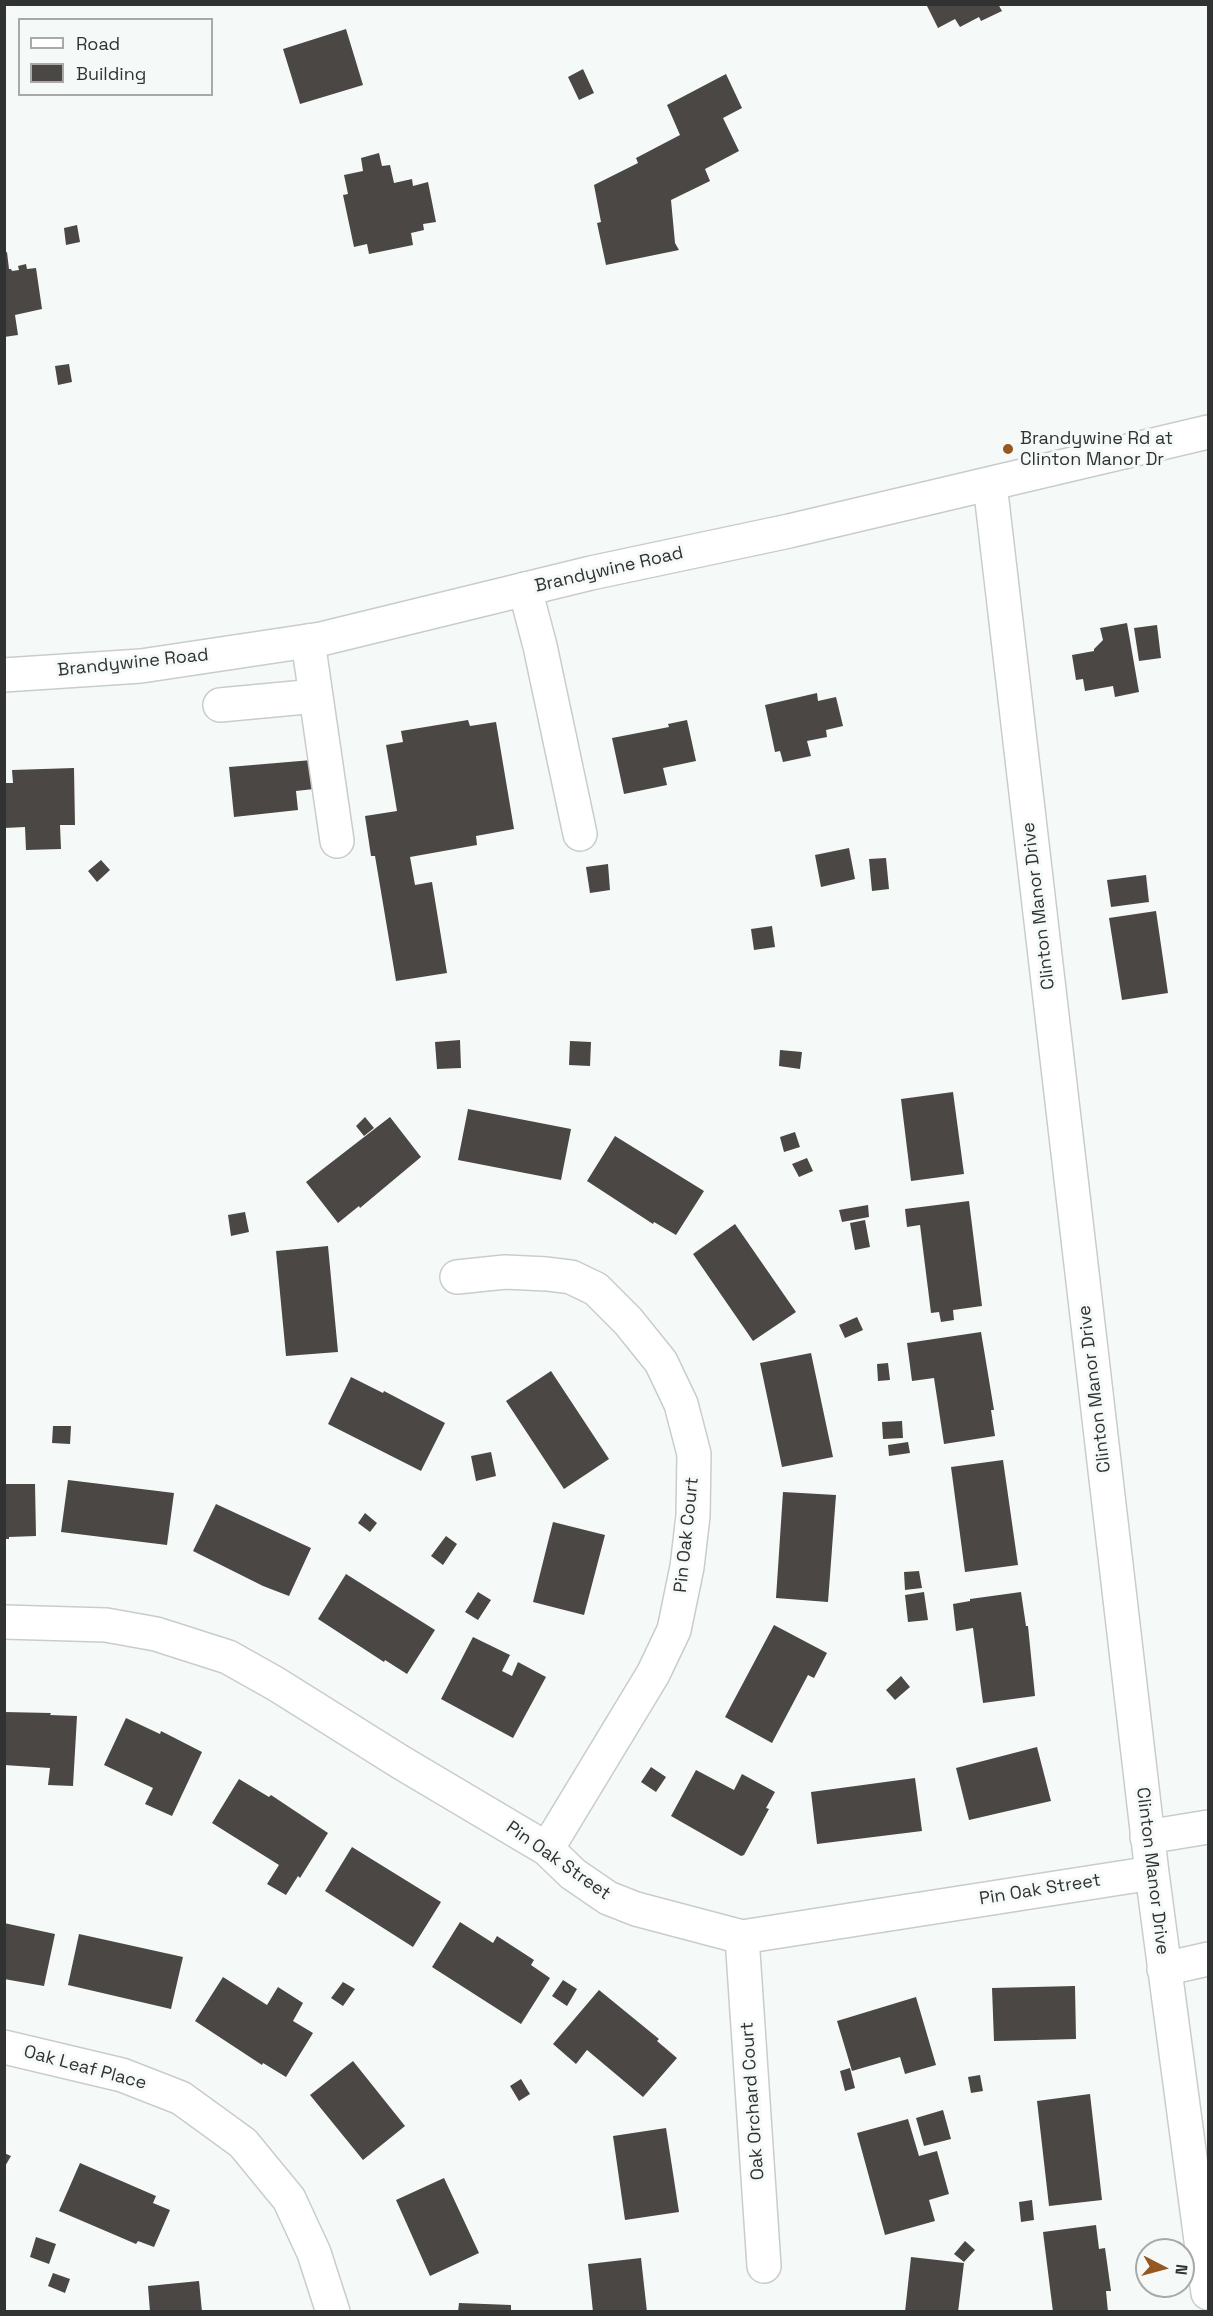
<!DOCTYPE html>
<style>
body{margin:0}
#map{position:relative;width:1213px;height:2316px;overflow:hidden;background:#f5faf9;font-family:"Space Grotesk",sans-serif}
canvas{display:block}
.frame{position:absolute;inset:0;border:6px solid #313332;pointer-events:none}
.legend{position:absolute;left:18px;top:18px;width:195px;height:78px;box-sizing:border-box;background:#f5faf9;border:2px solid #a7aaa9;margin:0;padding:8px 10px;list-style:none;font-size:18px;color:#313332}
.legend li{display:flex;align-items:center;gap:12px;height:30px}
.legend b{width:30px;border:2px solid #a7aaa9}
.north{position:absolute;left:1135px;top:2238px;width:60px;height:60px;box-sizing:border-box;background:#f5faf9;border:2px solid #a7aaa9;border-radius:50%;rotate:96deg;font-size:16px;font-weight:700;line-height:24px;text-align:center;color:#313332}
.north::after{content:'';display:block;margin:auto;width:21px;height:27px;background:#975720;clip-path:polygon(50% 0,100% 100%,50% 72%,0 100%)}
</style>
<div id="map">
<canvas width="1213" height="2316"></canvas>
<div class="frame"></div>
<ul class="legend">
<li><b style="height:8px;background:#fff"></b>Road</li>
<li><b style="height:16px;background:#4b4745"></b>Building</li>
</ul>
<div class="north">N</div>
</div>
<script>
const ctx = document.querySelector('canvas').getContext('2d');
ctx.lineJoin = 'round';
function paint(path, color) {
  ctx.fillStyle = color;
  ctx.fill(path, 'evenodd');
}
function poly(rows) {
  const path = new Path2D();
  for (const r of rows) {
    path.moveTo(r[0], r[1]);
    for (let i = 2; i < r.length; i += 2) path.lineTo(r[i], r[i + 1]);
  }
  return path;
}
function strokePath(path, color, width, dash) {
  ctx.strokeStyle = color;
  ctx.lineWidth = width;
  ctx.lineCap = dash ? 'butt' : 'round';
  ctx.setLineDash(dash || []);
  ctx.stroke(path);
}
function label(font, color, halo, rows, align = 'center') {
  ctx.font = font + ' "Space Grotesk",sans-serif';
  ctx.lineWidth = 6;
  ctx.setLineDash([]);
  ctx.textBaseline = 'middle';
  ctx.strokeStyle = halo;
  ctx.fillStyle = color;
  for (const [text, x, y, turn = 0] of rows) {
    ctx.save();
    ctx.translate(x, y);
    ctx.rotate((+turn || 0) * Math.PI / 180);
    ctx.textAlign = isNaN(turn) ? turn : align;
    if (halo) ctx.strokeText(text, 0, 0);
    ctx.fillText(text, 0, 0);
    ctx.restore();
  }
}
const building = poly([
 [926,4,998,4,1002,11,981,21,979,17,960,27,955,19,938,28],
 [346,29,363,85,300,104,283,49],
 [583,69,594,93,579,100,568,77],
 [726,74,742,108,723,118,739,151,705,169,710,181,671,200,675,243,679,250,606,265,597,223,601,222,594,185,638,163,636,158,680,135,667,105],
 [379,153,382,166,390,165,394,183,412,179,413,186,428,182,436,222,423,224,424,230,411,233,413,245,369,254,367,244,354,247,343,195,348,194,344,175,363,171,361,158],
 [77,225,80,242,66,245,64,228],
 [7,252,9,269,11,269,12,271,19,270,18,266,26,264,27,269,36,268,42,309,15,315,18,335,4,337,4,253],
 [69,364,72,382,58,385,55,366],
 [1127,623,1139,692,1115,697,1113,686,1085,691,1083,679,1076,680,1072,655,1094,651,1094,649,1103,640,1100,628],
 [1157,625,1161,658,1139,661,1134,628],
 [817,693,818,701,836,697,843,726,826,730,827,737,807,741,811,756,783,762,780,751,775,752,765,705],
 [468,720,470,726,496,722,514,829,476,836,477,845,410,857,415,885,432,882,447,973,396,981,375,856,371,856,365,816,397,811,386,745,403,742,401,731],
 [687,720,696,761,663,768,667,785,624,794,612,738,669,727,668,724],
 [312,760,314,789,296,791,298,810,234,817,229,767],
 [74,768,75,825,60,825,61,849,26,850,25,827,4,828,4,783,13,783,12,770],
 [849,848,855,879,821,887,815,855],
 [886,858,889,889,872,891,869,859],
 [101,860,110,870,97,882,88,871],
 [608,864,610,890,590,893,586,867],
 [1146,875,1149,902,1111,907,1107,880],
 [1156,911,1168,993,1122,1000,1109,918],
 [772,926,775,947,754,950,751,929],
 [460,1040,461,1068,437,1069,435,1042],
 [570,1041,591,1042,590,1066,569,1065],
 [780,1050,802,1052,800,1069,779,1066],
 [953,1092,964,1174,911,1181,901,1099],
 [468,1109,571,1129,561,1180,458,1160],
 [365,1117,374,1128,364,1136,356,1126],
 [390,1117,421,1157,360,1208,359,1206,338,1223,306,1182],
 [795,1132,800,1147,784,1152,780,1137],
 [615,1136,704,1191,676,1235,654,1222,653,1224,587,1181],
 [807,1158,813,1171,799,1177,792,1164],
 [969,1201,982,1306,953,1310,954,1320,941,1322,939,1312,931,1313,920,1225,907,1227,905,1209],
 [868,1205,869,1217,842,1222,839,1210],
 [245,1212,249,1232,231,1236,228,1215],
 [865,1220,870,1247,855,1250,850,1223],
 [735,1224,796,1312,753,1341,693,1254],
 [328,1246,338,1352,286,1356,276,1251],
 [857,1317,863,1330,845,1338,839,1325],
 [981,1332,994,1410,991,1410,995,1436,944,1444,934,1378,912,1381,907,1343],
 [811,1353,833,1457,782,1467,760,1363],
 [888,1363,890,1380,878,1381,877,1364],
 [551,1371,609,1459,564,1489,506,1401],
 [351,1377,383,1393,384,1391,445,1423,421,1471,328,1424],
 [902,1421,903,1438,883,1439,882,1422],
 [53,1426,71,1426,70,1444,52,1443],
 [908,1442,910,1453,889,1456,888,1445],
 [491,1452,496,1476,476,1481,471,1456],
 [1003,1460,1018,1565,965,1572,951,1467],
 [68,1480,174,1493,167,1545,61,1532],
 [4,1484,35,1484,36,1536,9,1537,9,1539,4,1539],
 [783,1492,836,1495,828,1602,776,1598],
 [216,1504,311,1548,289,1596,263,1586,193,1551],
 [365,1513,377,1523,370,1532,358,1523],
 [553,1522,605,1535,584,1615,533,1602],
 [446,1536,457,1544,443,1565,431,1556],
 [919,1571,922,1588,905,1590,904,1572],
 [346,1574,435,1630,407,1674,385,1660,384,1662,318,1619],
 [478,1592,491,1600,478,1620,465,1612],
 [924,1592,928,1620,908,1622,905,1595],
 [1021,1592,1026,1626,1028,1626,1035,1696,983,1703,973,1628,956,1631,953,1604,970,1601,970,1599],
 [774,1625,827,1653,814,1678,808,1675,772,1743,725,1717],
 [473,1637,510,1655,502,1671,512,1676,518,1662,546,1677,513,1738,441,1699],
 [901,1676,910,1687,895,1700,886,1690],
 [4,1712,51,1713,50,1715,77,1716,73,1786,48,1785,50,1768,4,1765],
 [126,1718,160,1734,161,1731,202,1752,172,1816,145,1804,153,1788,104,1765],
 [1037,1747,1051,1801,969,1820,956,1768],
 [651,1767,666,1777,656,1792,641,1782],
 [696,1770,734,1790,742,1774,775,1792,766,1808,769,1809,744,1855,741,1856,671,1816],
 [915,1778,922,1831,817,1844,811,1792],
 [239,1779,269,1797,271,1795,328,1833,300,1878,298,1876,286,1895,267,1884,279,1865,212,1823],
 [352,1847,441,1902,413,1947,325,1891],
 [460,1922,493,1943,497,1936,534,1960,531,1965,550,1978,521,2024,432,1967],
 [4,1923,55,1934,44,1986,4,1979],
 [79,1934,183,1957,171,2009,68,1985],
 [223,1977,267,2005,278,1987,303,2003,293,2021,313,2033,286,2077,263,2063,262,2065,195,2021],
 [563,1980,577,1989,567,2006,552,1996],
 [343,1982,355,1989,343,2006,331,1998],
 [1075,1986,1076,2039,994,2041,992,1988],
 [599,1990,659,2039,657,2041,677,2058,643,2097,587,2050,576,2064,553,2044],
 [916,1997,936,2065,905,2074,900,2057,852,2071,837,2021],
 [353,2061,405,2126,363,2160,310,2095],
 [850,2068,855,2088,845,2091,840,2071],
 [980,2075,983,2091,971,2093,968,2077],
 [521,2079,530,2094,519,2101,510,2086],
 [1090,2094,1102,2200,1049,2206,1037,2101],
 [943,2110,951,2139,924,2146,916,2118],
 [908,2119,919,2156,937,2151,949,2194,929,2200,935,2221,885,2235,857,2133],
 [666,2128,679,2212,625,2220,613,2136],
 [4,2153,11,2156,4,2168],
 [80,2163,156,2196,153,2203,170,2210,154,2247,138,2241,136,2244,59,2211],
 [444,2178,479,2253,430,2276,396,2200],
 [1032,2200,1034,2220,1021,2222,1019,2202],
 [1096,2225,1099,2249,1105,2248,1111,2291,1106,2291,1108,2312,1053,2312,1043,2232],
 [36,2237,56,2244,49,2264,30,2257],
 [965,2241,975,2250,964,2262,954,2254],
 [911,2257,964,2263,958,2312,905,2312],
 [641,2258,647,2312,593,2312,588,2264],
 [53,2273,70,2279,65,2293,48,2286],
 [199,2281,202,2312,150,2312,148,2286],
 [459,2303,511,2305,511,2312,458,2312]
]);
const minor = poly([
 [990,484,1152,1873,1208,2293],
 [525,589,540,646,580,834],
 [308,641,337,841],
 [220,705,316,696],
 [457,1277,505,1272,547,1274,571,1277,596,1289,628,1321,661,1362,681,1404,694,1454,693,1516,687,1567,674,1630,653,1674,547,1849],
 [4,1622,106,1625,156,1634,228,1657,276,1684,402,1763,547,1849,573,1874,608,1898,636,1909,742,1937,1152,1873],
 [1147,1837,1208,1827],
 [742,1937,764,2266],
 [1164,1969,1208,1959],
 [4,2047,122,2075,181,2098,243,2143,289,2199,314,2253,333,2312]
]);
const major = poly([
 [4,675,141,666,321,639,591,573,789,531,1208,432]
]);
const markers = [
 [1008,449,6,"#975720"]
];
const poiNames = [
 ["Brandywine Rd at",1020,439],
 ["Clinton Manor Dr",1020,460]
];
const streetNames = [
 ["Brandywine Road",609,570,-13],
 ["Brandywine Road",133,663,-6],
 ["Clinton Manor Drive",1039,906,-97],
 ["Clinton Manor Drive",1095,1389,-97],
 ["Pin Oak Court",687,1535,-84],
 ["Pin Oak Street",558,1861,35],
 ["Clinton Manor Drive",1152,1871,83],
 ["Pin Oak Street",1040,1890,-9],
 ["Oak Leaf Place",85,2068,15],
 ["Oak Orchard Court",753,2101,-94]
];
paint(building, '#4b4745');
strokePath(minor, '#c8cdcb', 36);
strokePath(major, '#c8cdcb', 36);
strokePath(minor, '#fff', 33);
strokePath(major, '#fff', 33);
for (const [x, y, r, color] of markers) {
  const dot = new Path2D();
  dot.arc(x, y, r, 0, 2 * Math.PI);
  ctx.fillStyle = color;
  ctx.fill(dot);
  strokePath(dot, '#f5faf9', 2);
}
label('18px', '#313332', '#f5faf9', poiNames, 'left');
label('18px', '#313332', '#f5faf9', streetNames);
</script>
